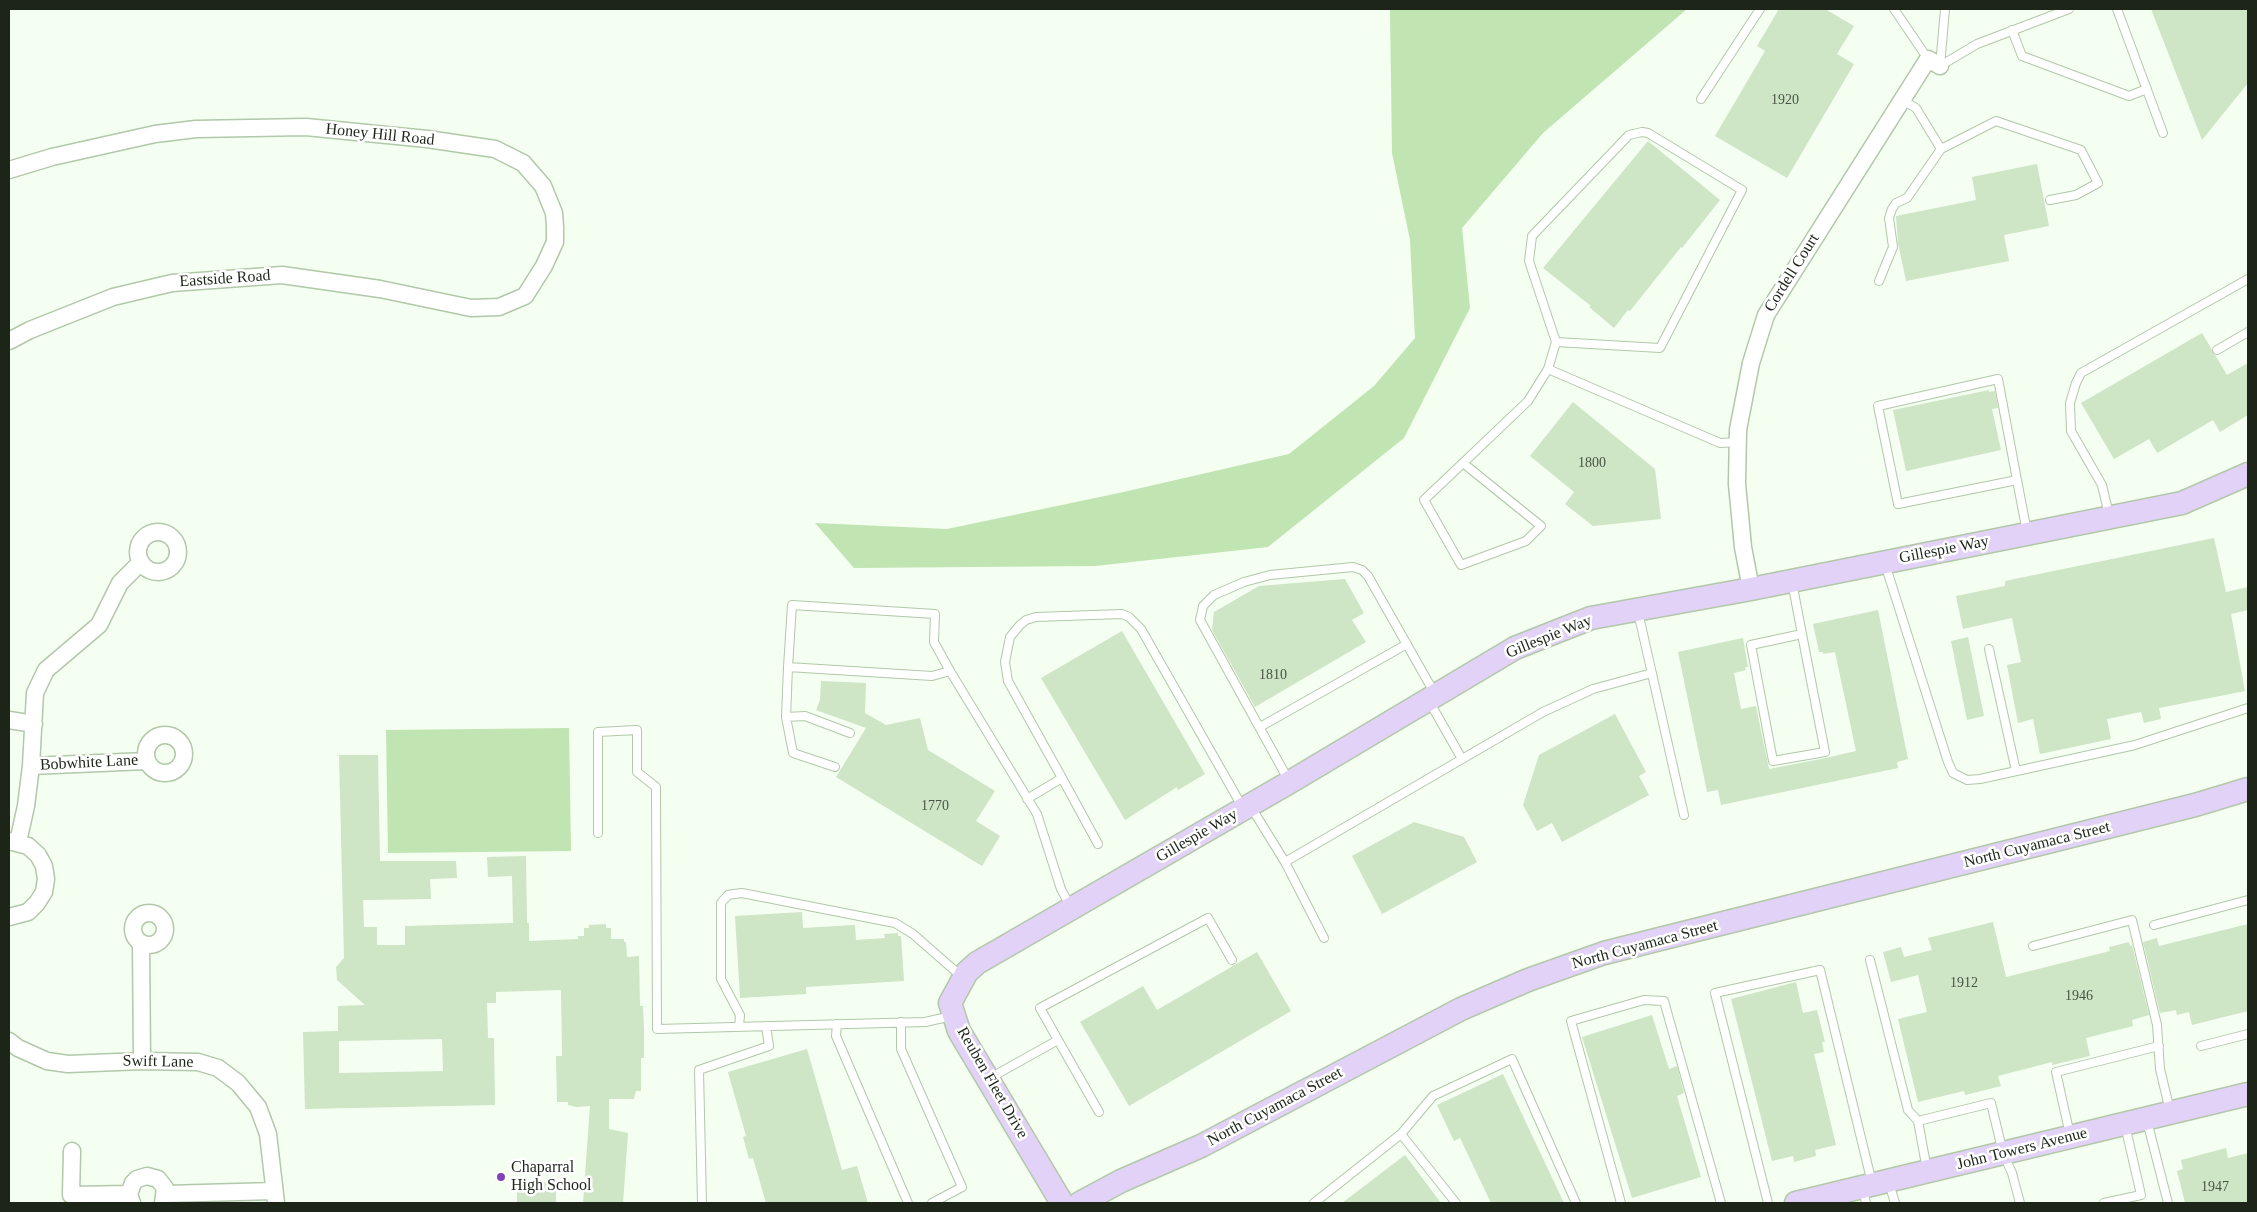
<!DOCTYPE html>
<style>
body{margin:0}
#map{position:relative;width:2257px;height:1212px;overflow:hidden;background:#f4fef1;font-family:"Times New Roman",serif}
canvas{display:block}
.frame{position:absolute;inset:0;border:10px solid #1d2519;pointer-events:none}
</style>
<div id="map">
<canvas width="2257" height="1212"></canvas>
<div class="frame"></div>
</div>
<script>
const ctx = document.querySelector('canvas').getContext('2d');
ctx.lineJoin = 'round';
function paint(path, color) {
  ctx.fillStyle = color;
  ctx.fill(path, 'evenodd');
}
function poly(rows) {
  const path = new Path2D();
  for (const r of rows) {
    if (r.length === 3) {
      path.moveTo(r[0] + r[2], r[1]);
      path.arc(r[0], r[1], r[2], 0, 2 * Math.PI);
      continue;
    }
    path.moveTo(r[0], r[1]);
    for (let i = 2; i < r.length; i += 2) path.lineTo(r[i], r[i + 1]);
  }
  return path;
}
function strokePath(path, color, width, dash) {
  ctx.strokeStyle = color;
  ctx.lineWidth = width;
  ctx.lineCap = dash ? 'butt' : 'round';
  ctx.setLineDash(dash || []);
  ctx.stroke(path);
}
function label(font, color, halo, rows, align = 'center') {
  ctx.font = font + ' "Times New Roman",serif';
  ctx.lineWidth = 5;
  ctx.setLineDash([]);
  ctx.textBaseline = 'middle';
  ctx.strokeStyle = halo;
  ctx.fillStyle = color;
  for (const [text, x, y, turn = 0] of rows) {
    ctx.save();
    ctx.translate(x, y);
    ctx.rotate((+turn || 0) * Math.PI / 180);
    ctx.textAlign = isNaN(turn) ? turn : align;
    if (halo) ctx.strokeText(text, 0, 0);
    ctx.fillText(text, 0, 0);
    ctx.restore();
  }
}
const green = poly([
 [1390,9,1687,9,1543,133,1462,228,1470,308,1404,438,1268,547,1095,566,854,568,815,523,947,529,1119,493,1289,454,1374,386,1415,338,1410,240,1392,153],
 [569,728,571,851,388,853,386,730]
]);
const building = poly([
 [1779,9,1825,9,1854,26,1837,54,1854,64,1787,178,1715,136,1765,51,1757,46],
 [2151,9,2248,9,2248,83,2202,140],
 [1648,141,1720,200,1682,248,1681,247,1630,311,1628,310,1614,328,1589,307,1591,306,1543,268],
 [2037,164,2049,226,2004,235,2009,261,1906,281,1898,243,1896,216,1976,200,1972,177],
 [2202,333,2227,375,2248,363,2248,415,2220,432,2213,420,2157,453,2149,439,2114,459,2081,403],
 [1989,390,1989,392,1995,391,1998,408,1992,409,2001,450,1906,471,1893,410],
 [1573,402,1655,469,1661,519,1593,526,1565,504,1574,492,1530,456],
 [2214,538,2226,592,2248,587,2248,610,2231,614,2245,691,2159,708,2161,719,2144,723,2141,712,2107,719,2111,739,2040,754,2033,719,2018,723,2007,665,2021,662,2012,618,1963,629,1956,596,2005,586,2005,581],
 [1345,579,1364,613,1352,620,1366,642,1255,707,1212,630,1214,612,1259,586],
 [1878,610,1908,759,1897,762,1898,768,1721,805,1718,790,1707,792,1678,652,1743,638,1748,667,1745,667,1746,670,1734,673,1741,709,1756,706,1769,769,1826,758,1856,751,1835,652,1823,654,1823,652,1819,652,1813,624],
 [1122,631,1205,774,1178,790,1177,787,1125,820,1041,678],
 [1968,637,1984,716,1967,720,1951,641],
 [821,681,866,683,865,713,886,725,920,718,928,750,995,791,976,821,1000,836,982,866,836,777,866,728,816,710,820,700],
 [1615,714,1646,772,1639,776,1649,795,1562,842,1552,823,1537,831,1523,805,1539,755],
 [339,755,378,755,380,861,456,861,457,878,430,879,431,899,363,900,364,927,377,927,377,945,405,945,405,926,513,923,512,876,488,877,487,857,526,856,527,923,529,923,529,941,578,939,578,936,584,936,584,928,589,928,589,925,606,924,606,928,611,928,611,939,624,939,624,942,626,942,627,957,639,956,640,1006,643,1006,644,1029,644,1058,641,1058,641,1091,636,1091,634,1099,609,1099,609,1129,628,1133,623,1203,583,1203,590,1106,576,1107,568,1105,568,1102,557,1102,556,1056,562,1056,561,990,496,992,496,1003,487,1003,488,1038,494,1038,495,1105,305,1109,303,1032,338,1031,338,1006,365,1005,337,980,336,967,344,958],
 [442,1039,443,1071,339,1073,339,1041],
 [1414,822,1464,837,1477,862,1382,914,1352,856],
 [802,912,803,928,855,925,856,940,885,938,884,934,898,933,898,936,901,936,904,981,806,987,806,994,740,998,735,916],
 [1993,922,2006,977,2110,951,2109,947,2129,942,2130,946,2132,945,2149,1015,2132,1020,2133,1026,2086,1038,2090,1056,2052,1065,2052,1062,1998,1076,2001,1086,1965,1095,1964,1091,1918,1102,1898,1019,1927,1012,1918,975,1891,982,1883,952,1901,947,1904,957,1932,950,1928,938],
 [2248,924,2248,1011,2192,1025,2189,1012,2177,1015,2176,1010,2160,1013,2143,942,2157,938,2159,946],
 [1257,952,1291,1011,1129,1106,1080,1022,1143,986,1157,1010],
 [1796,982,1803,1013,1817,1010,1825,1042,1822,1042,1824,1052,1814,1054,1836,1145,1815,1150,1816,1156,1794,1162,1793,1156,1772,1161,1731,999],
 [1652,1015,1669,1069,1677,1066,1684,1093,1677,1096,1701,1177,1632,1198,1582,1037],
 [807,1049,842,1170,857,1166,868,1203,766,1203,753,1158,749,1159,743,1137,746,1136,728,1072],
 [1503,1074,1564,1203,1491,1203,1460,1138,1454,1141,1437,1105],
 [2226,1148,2228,1158,2248,1153,2248,1203,2185,1203,2177,1171,2183,1169,2181,1160],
 [1405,1155,1441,1203,1342,1203],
 [556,1182,556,1203,517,1203,517,1183]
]);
const lane = poly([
 [1894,9,1928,59],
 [1945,9,1940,66,1977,44,2069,9],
 [2117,9,2163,133],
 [2012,30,2022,56,2129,96,2147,89],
 [1701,99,1760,9],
 [1902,100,1916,108,1941,149,1996,121,2081,150,2098,183,2076,195,2050,200],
 [1879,281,1893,247,1889,218,1892,209,1896,203,1907,198,1941,149],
 [1556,342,1529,261,1532,236,1629,135,1642,132,1648,133,1742,190,1660,348,1556,342,1548,369,1720,443,1738,442],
 [2217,350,2248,332],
 [1463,463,1541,526,1526,541,1461,565,1424,500,1463,463,1528,401,1548,369],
 [2017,480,1898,504,1878,406,1998,379,2017,480,2027,532],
 [2109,515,2102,485,2071,431,2070,403,2076,383,2081,373,2248,279],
 [1885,564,1948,762,1953,773,1967,780,1980,779,2135,745,2248,708],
 [1792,582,1806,655,1825,752,1773,761,1751,645,1802,634],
 [1638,612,1684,815],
 [1989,649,2016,771],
 [788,667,792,605,935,614,934,642,950,671],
 [1429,701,1462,759],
 [786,717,805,716,850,733],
 [1260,727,1407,644],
 [835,767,793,753,786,717,788,667,932,676,950,671,1037,814,1061,889,1070,906],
 [1062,778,1008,681,1005,662,1010,637,1020,625,1026,620,1036,617,1122,614,1129,617,1141,629,1243,808],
 [1289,781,1200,620,1203,606,1214,595,1244,582,1270,575,1353,567,1362,570,1368,576,1435,694],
 [1027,799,1062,778,1098,844],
 [1251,807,1285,862,1324,938],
 [598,833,598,732,637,730,637,772,656,787,657,1029,925,1022,952,1016],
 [1285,862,1543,712,1593,689,1652,673],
 [2154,925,2248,900],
 [2033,946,2132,920,2157,1025,2160,1069,2170,1111],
 [1870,960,1908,1110,1918,1121,1927,1170],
 [901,1022,901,1049,962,1187,932,1203],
 [837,1024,836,1036,908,1203],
 [739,1027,740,1015,721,979,721,903,728,895,734,894,742,893,895,923,913,934,962,977],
 [1058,1040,1040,1008,1208,918,1232,960],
 [2201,1046,2248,1034],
 [990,1078,1058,1040,1099,1112],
 [1918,1121,1991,1103,2003,1153,2012,1173,2020,1203],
 [2147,1121,2168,1203],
 [1401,1134,1456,1203],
 [2070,1135,2056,1072,2159,1046],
 [1889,1183,1895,1203],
 [1863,1189,1866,1203],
 [702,1203,699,1070,769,1046,766,1026],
 [1314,1203,1401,1134,1433,1096,1512,1059,1576,1203],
 [1621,1203,1571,1021,1644,1000,1664,1001,1721,1203],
 [1768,1203,1715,993,1820,970,1872,1183],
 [2104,1203,2141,1195,2125,1125]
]);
const street = poly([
 [9,170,52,157,155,134,196,129,306,127,427,139,495,149,523,163,543,186,554,213,555,227,555,242,544,266,525,296,499,307,471,308,380,289,282,275,172,283,113,297,30,330,9,341],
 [158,552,20],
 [1751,589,1743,547,1737,484,1738,430,1751,363,1766,315,1928,59,1940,66],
 [9,720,34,724],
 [165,754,19],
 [31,766,146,761],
 [9,841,28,846,38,855,44,866,46,879,44,892,37,903,28,912,9,917],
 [18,842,26,806,31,766,35,693,46,670,99,625,120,583,141,562],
 [149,929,16],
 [141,943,142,1061],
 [9,1041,18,1048,47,1061,68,1064,142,1061,198,1062,218,1068,238,1083,258,1107,268,1134,276,1203],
 [72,1151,71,1195,129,1194],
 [166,1194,274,1191],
 [132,1203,129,1194,133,1183,137,1179,147,1176,158,1179,165,1188,163,1203]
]);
const secondary = poly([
 [1062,1203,959,1031,950,1003,967,972,977,963,1290,782,1515,648,1591,618,1751,589,2182,503,2248,474],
 [1080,1203,1121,1181,1201,1146,1461,1009,1528,980,1604,953,2195,805,2248,789],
 [1796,1203,2248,1094]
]);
const markers = [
 [501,1177,5,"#7e43b9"]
];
const numberNames = [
 ["1920",1785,100],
 ["1800",1592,463],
 ["1810",1273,675],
 ["1770",935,806],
 ["1912",1964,983],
 ["1946",2079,996],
 ["1947",2215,1187]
];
const streetNames = [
 ["Honey Hill Road",380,135,6],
 ["Cordell Court",1792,273,-58],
 ["Eastside Road",225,279,-4],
 ["Gillespie Way",1944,550,-11],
 ["Gillespie Way",1549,637,-22],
 ["Bobwhite Lane",89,763,-3],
 ["Gillespie Way",1197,836,-30],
 ["North Cuyamaca Street",2037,845,-14],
 ["North Cuyamaca Street",1645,945,-15],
 ["Swift Lane",158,1062,1],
 ["Reuben Fleet Drive",992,1083,60],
 ["North Cuyamaca Street",1275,1107,-28],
 ["John Towers Avenue",2022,1149,-14]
];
const poiNames = [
 ["Chaparral",511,1168],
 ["High School",511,1186]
];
paint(green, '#c0e5b2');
paint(building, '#cee5c6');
strokePath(lane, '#b1c8a9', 10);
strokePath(street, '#b1c8a9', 19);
strokePath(secondary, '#b1c8a9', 25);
strokePath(lane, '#fff', 8);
strokePath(street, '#fff', 16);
strokePath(secondary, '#e3d2f7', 22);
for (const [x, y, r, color] of markers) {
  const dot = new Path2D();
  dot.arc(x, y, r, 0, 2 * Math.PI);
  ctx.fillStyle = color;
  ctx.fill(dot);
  strokePath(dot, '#fff', 2);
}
label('14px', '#495544', null, numberNames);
label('16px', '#1d2519', '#fff', streetNames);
label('16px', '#1d2519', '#fff', poiNames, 'left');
</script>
